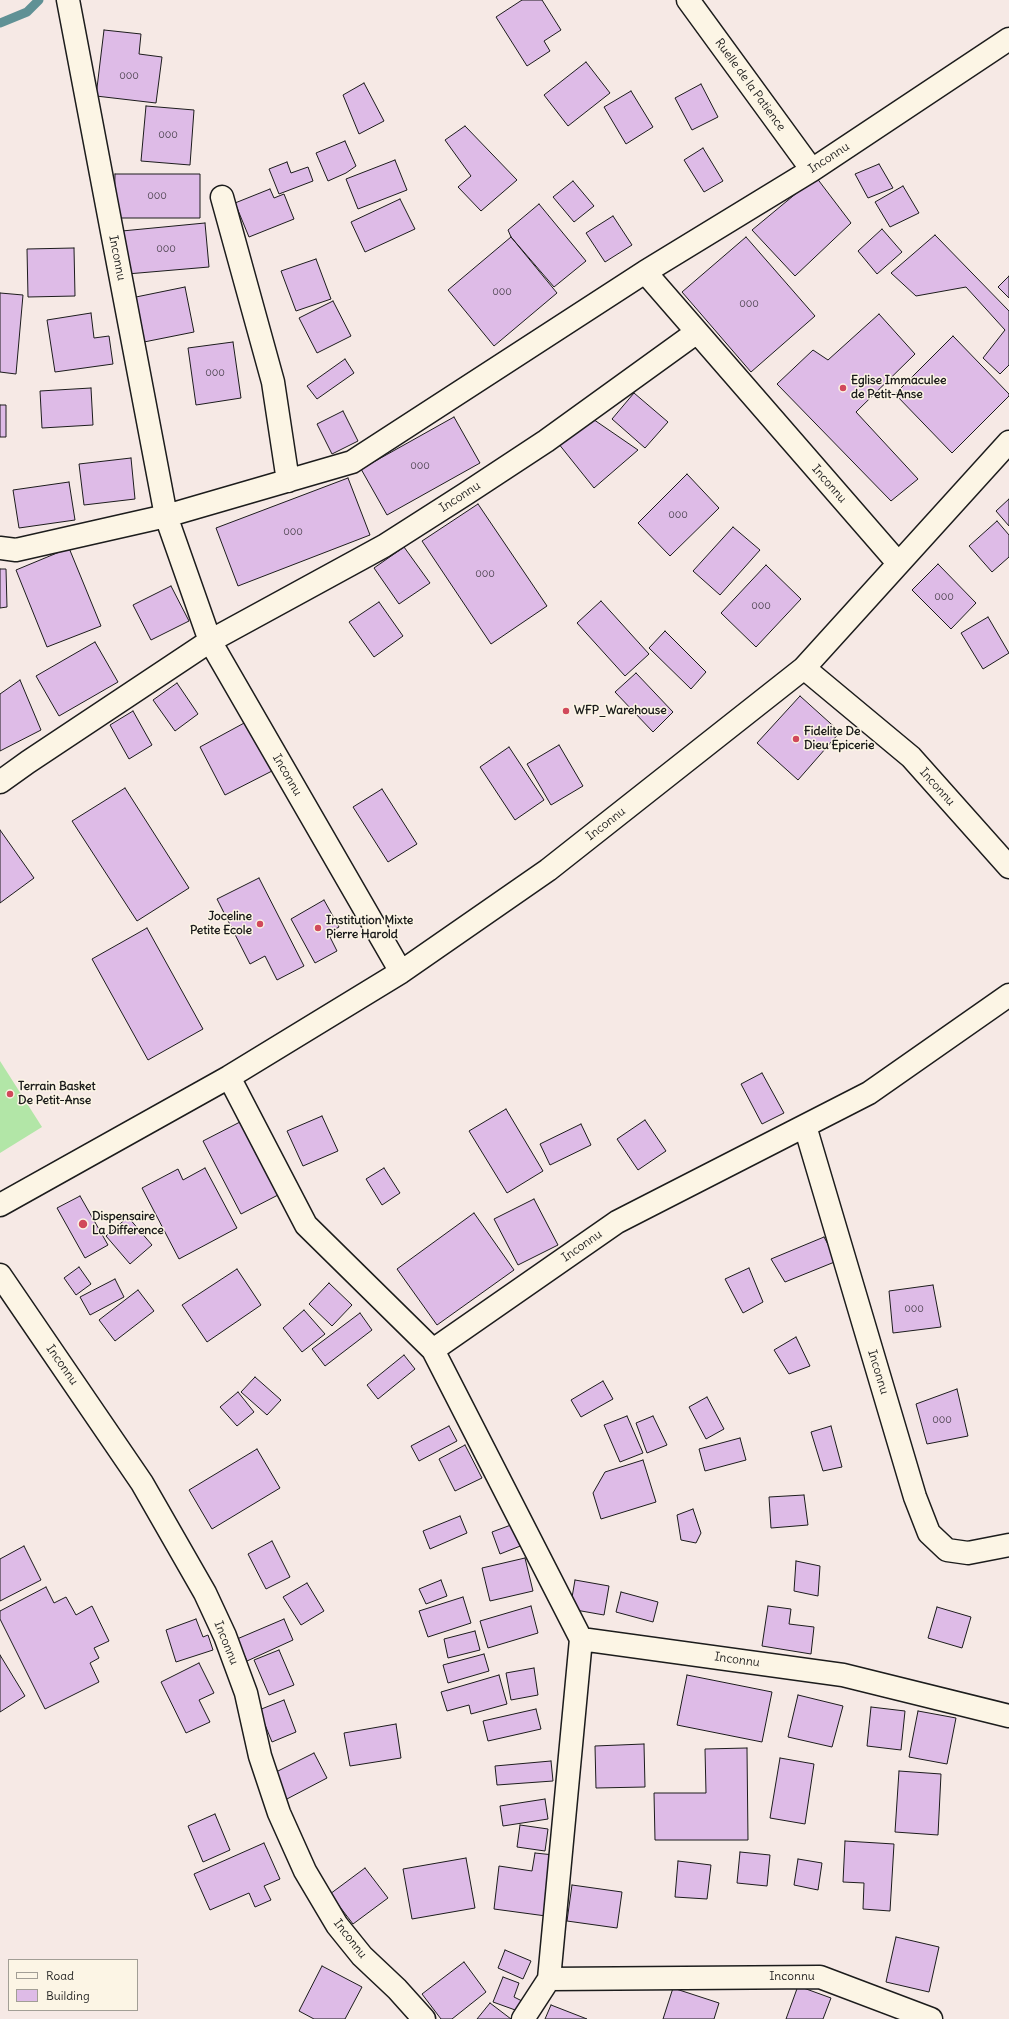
<!DOCTYPE html>
<style>
body{margin:0}
#map{position:relative;width:1009px;height:2019px;overflow:hidden;background:#f6e9e5;font-family:Delius,sans-serif}
canvas{display:block}
.legend{position:absolute;left:8px;top:1959px;width:130px;height:52px;box-sizing:border-box;background:#fcf5e5;border:1px solid #a29e95;margin:0;padding:5px 7px;list-style:none;font-size:12px;color:#1c1c1c}
.legend li{display:flex;align-items:center;gap:8px;height:20px}
.legend b{width:20px;border:1px solid #a29e95}
</style>
<div id="map">
<canvas width="1009" height="2019"></canvas>
<ul class="legend">
<li><b style="height:5px;background:#fcf5e5"></b>Road</li>
<li><b style="height:11px;background:#debbe7"></b>Building</li>
</ul>
</div>
<script>
const ctx = document.querySelector('canvas').getContext('2d');
ctx.lineJoin = 'round';
function paint(path, color) {
  ctx.fillStyle = color;
  ctx.fill(path, 'evenodd');
}
function poly(rows) {
  const path = new Path2D();
  for (const r of rows) {
    path.moveTo(r[0], r[1]);
    for (let i = 2; i < r.length; i += 2) path.lineTo(r[i], r[i + 1]);
  }
  return path;
}
function strokePath(path, color, width, dash) {
  ctx.strokeStyle = color;
  ctx.lineWidth = width;
  ctx.lineCap = dash ? 'butt' : 'round';
  ctx.setLineDash(dash || []);
  ctx.stroke(path);
}
function label(font, color, halo, rows, align = 'center') {
  ctx.font = font + ' Delius,sans-serif';
  ctx.lineWidth = 3;
  ctx.setLineDash([]);
  ctx.textBaseline = 'middle';
  ctx.strokeStyle = halo;
  ctx.fillStyle = color;
  for (const [text, x, y, turn = 0] of rows) {
    ctx.save();
    ctx.translate(x, y);
    ctx.rotate((+turn || 0) * Math.PI / 180);
    ctx.textAlign = isNaN(turn) ? turn : align;
    if (halo) ctx.strokeText(text, 0, 0);
    ctx.fillText(text, 0, 0);
    ctx.restore();
  }
}
const green = poly([
 [0,1061,42,1127,0,1153]
]);
const stream = poly([
 [0,23,27,12,39,0]
]);
const building = poly([
 [522,0,542,0,561,30,544,41,550,51,527,66,496,17,522,0],
 [104,30,141,34,139,54,162,57,156,103,96,96,104,30],
 [586,62,610,93,568,126,544,95,586,62],
 [364,83,384,121,359,134,343,95,364,83],
 [701,84,718,117,692,130,675,98,701,84],
 [631,91,653,127,626,144,604,107,631,91],
 [146,106,194,110,190,165,141,161,146,106],
 [465,126,517,180,481,211,458,187,471,176,445,140,465,126],
 [345,141,356,166,346,173,328,181,316,153,345,141],
 [703,148,723,181,704,192,684,160,703,148],
 [395,160,407,190,358,209,346,179,395,160],
 [287,162,291,173,308,167,313,181,279,194,269,169,287,162],
 [879,164,893,188,868,198,855,174,879,164],
 [115,174,200,174,200,218,114,218,115,174],
 [816,177,851,223,795,276,752,230,816,177],
 [573,181,594,206,574,222,553,197,573,181],
 [903,186,919,213,890,227,875,202,903,186],
 [270,189,274,198,284,194,294,219,249,237,235,203,270,189],
 [400,199,415,229,365,252,351,222,400,199],
 [539,204,586,261,554,287,511,237,508,230,539,204],
 [613,216,632,245,605,262,586,233,613,216],
 [205,223,209,267,127,274,122,231,205,223],
 [882,229,902,252,877,274,858,251,882,229],
 [935,235,1009,311,1009,365,1000,374,983,358,1005,330,966,287,916,296,891,273,935,235],
 [511,237,557,293,494,346,448,290,511,237],
 [746,237,815,316,751,372,682,292,746,237],
 [74,248,75,296,28,297,27,249,74,248],
 [316,259,331,299,296,311,281,271,316,259],
 [1009,276,1009,298,998,287,1009,276],
 [185,287,194,332,144,342,136,297,185,287],
 [0,293,23,295,16,374,0,372,0,293],
 [333,301,351,336,317,353,299,318,333,301],
 [91,313,94,338,109,336,113,364,55,372,47,320,91,313],
 [879,314,915,354,856,412,918,479,891,501,777,384,813,350,828,360,879,314],
 [953,336,1009,394,1009,396,952,453,895,394,953,336],
 [233,342,241,398,196,405,188,348,233,342],
 [345,359,354,373,317,399,307,386,345,359],
 [91,388,93,425,42,428,40,391,91,388],
 [634,393,668,422,645,448,612,419,634,393],
 [0,405,6,405,6,437,0,437,0,405],
 [343,411,358,441,332,454,317,424,343,411],
 [587,415,638,450,594,488,558,443,587,415],
 [454,417,480,463,387,515,361,469,454,417],
 [131,458,135,499,84,505,79,464,131,458],
 [687,474,719,508,670,556,638,523,687,474],
 [348,478,370,535,238,586,216,528,348,478],
 [69,482,75,520,19,528,13,490,69,482],
 [1009,499,1009,526,996,511,1009,499],
 [478,504,547,606,491,644,422,541,478,504],
 [997,521,1009,535,1009,557,992,572,969,546,997,521],
 [733,527,760,550,720,595,693,571,733,527],
 [404,547,430,583,399,604,374,568,404,547],
 [69,548,101,626,47,647,16,570,69,548],
 [938,564,976,603,951,629,912,590,938,564],
 [766,565,801,599,756,647,721,613,766,565],
 [0,569,6,569,7,607,0,608,0,569],
 [171,586,189,621,151,640,133,605,171,586],
 [601,601,649,654,625,676,577,623,601,601],
 [379,602,403,636,374,657,349,622,379,602],
 [988,617,1009,653,983,669,961,633,988,617],
 [665,631,706,672,691,689,649,648,665,631],
 [95,642,118,682,59,716,36,676,95,642],
 [636,673,673,712,653,732,615,692,636,673],
 [20,680,41,730,0,751,0,694,20,680],
 [177,683,198,714,175,731,153,700,177,683],
 [800,696,840,732,798,780,757,743,800,696],
 [133,711,152,745,129,759,110,725,133,711],
 [246,722,272,771,225,795,200,747,246,722],
 [559,745,583,786,551,805,527,764,559,745],
 [509,747,544,800,515,820,480,767,509,747],
 [125,788,189,888,137,921,72,821,125,788],
 [382,789,417,844,388,862,353,807,382,789],
 [0,830,34,878,0,903,0,830],
 [259,878,304,966,277,980,265,956,250,964,217,899,259,878],
 [324,900,339,927,328,933,337,951,315,963,291,919,324,900],
 [147,928,203,1029,148,1060,92,959,147,928],
 [762,1073,784,1113,762,1124,741,1084,762,1073],
 [506,1109,543,1171,507,1193,469,1131,506,1109],
 [322,1116,338,1151,303,1166,287,1131,322,1116],
 [645,1120,666,1151,638,1170,617,1139,645,1120],
 [240,1122,278,1195,241,1214,203,1141,240,1122],
 [581,1124,591,1145,550,1165,540,1144,581,1124],
 [205,1168,237,1228,179,1259,142,1188,178,1169,183,1180,205,1168],
 [384,1168,400,1193,382,1205,366,1179,384,1168],
 [80,1196,108,1245,85,1258,57,1208,80,1196],
 [534,1199,558,1245,518,1265,494,1219,534,1199],
 [474,1213,514,1270,437,1325,397,1269,474,1213],
 [128,1217,152,1245,130,1264,106,1236,128,1217],
 [824,1237,837,1261,785,1282,771,1259,824,1237],
 [79,1267,91,1284,76,1295,64,1278,79,1267],
 [749,1268,763,1302,743,1313,725,1279,749,1268],
 [237,1269,261,1305,207,1342,182,1305,237,1269],
 [115,1279,124,1297,90,1315,80,1297,115,1279],
 [329,1283,352,1305,332,1326,309,1304,329,1283],
 [933,1285,941,1327,893,1333,889,1291,933,1285],
 [138,1290,154,1311,115,1341,99,1320,138,1290],
 [304,1310,325,1334,302,1352,283,1328,304,1310],
 [360,1313,372,1330,325,1366,312,1349,360,1313],
 [796,1337,810,1366,789,1374,774,1350,796,1337],
 [404,1355,415,1369,378,1399,367,1385,404,1355],
 [255,1377,281,1400,267,1415,241,1392,255,1377],
 [603,1381,613,1399,581,1417,571,1400,603,1381],
 [957,1389,968,1436,927,1444,916,1404,957,1389],
 [238,1392,254,1412,237,1426,220,1407,238,1392],
 [707,1397,724,1429,706,1439,689,1407,707,1397],
 [627,1416,643,1453,620,1462,604,1425,627,1416],
 [653,1416,667,1445,647,1453,636,1423,653,1416],
 [449,1426,457,1441,419,1461,411,1446,449,1426],
 [831,1426,842,1467,823,1471,811,1432,831,1426],
 [740,1438,746,1460,705,1471,699,1449,740,1438],
 [465,1445,482,1478,455,1491,439,1459,465,1445],
 [257,1449,280,1488,212,1529,189,1490,257,1449],
 [643,1460,656,1502,601,1519,593,1493,605,1472,643,1460],
 [804,1495,808,1525,771,1528,769,1497,804,1495],
 [693,1509,701,1533,696,1543,681,1540,677,1515,693,1509],
 [460,1516,467,1533,430,1549,423,1531,460,1516],
 [519,1522,528,1543,500,1554,492,1532,519,1522],
 [272,1541,290,1577,266,1589,248,1554,272,1541],
 [24,1546,41,1580,0,1601,0,1559,24,1546],
 [525,1558,533,1591,490,1601,482,1568,525,1558],
 [796,1561,820,1566,818,1596,794,1591,796,1561],
 [441,1580,447,1596,426,1604,419,1589,441,1580],
 [575,1580,609,1586,604,1615,570,1609,575,1580],
 [307,1583,324,1611,301,1625,283,1597,307,1583],
 [46,1587,54,1603,66,1597,76,1615,92,1606,109,1641,94,1648,99,1658,90,1663,99,1682,45,1709,0,1619,0,1611,46,1587],
 [621,1592,658,1602,653,1622,616,1612,621,1592],
 [463,1597,471,1623,428,1637,419,1611,463,1597],
 [531,1606,538,1633,488,1648,480,1621,531,1606],
 [768,1606,791,1609,789,1624,814,1627,811,1654,762,1646,768,1606],
 [937,1607,971,1617,962,1648,928,1638,937,1607],
 [196,1619,203,1637,208,1635,213,1650,176,1662,166,1630,196,1619],
 [284,1619,293,1640,247,1661,237,1639,284,1619],
 [475,1631,480,1650,448,1658,444,1639,475,1631],
 [279,1650,294,1685,269,1695,254,1660,279,1650],
 [484,1654,489,1671,448,1683,443,1665,484,1654],
 [0,1655,25,1696,0,1712,0,1655],
 [199,1663,214,1693,199,1700,210,1722,186,1733,161,1682,199,1663],
 [534,1668,538,1695,511,1700,506,1673,534,1668],
 [499,1675,507,1704,471,1714,469,1705,447,1711,441,1692,499,1675],
 [687,1675,772,1692,762,1742,677,1725,687,1675],
 [798,1695,843,1706,832,1747,788,1737,798,1695],
 [284,1700,296,1732,272,1742,259,1710,284,1700],
 [871,1707,905,1711,901,1750,867,1746,871,1707],
 [536,1709,541,1729,488,1741,483,1721,536,1709],
 [918,1711,956,1718,947,1764,909,1757,918,1711],
 [396,1724,401,1758,350,1766,344,1733,396,1724],
 [644,1744,645,1787,596,1788,595,1746,644,1744],
 [747,1748,748,1840,655,1840,654,1793,706,1793,705,1749,747,1748],
 [314,1753,327,1778,285,1800,272,1774,314,1753],
 [780,1758,814,1764,805,1824,770,1818,780,1758],
 [551,1761,553,1781,497,1785,495,1766,551,1761],
 [899,1771,941,1774,938,1835,895,1832,899,1771],
 [545,1799,548,1819,503,1826,500,1806,545,1799],
 [215,1814,230,1850,203,1862,188,1826,215,1814],
 [520,1825,548,1829,545,1851,517,1847,520,1825],
 [845,1841,894,1844,890,1911,863,1909,864,1883,843,1882,845,1841],
 [264,1843,280,1879,264,1886,271,1900,255,1907,249,1893,210,1910,194,1874,264,1843],
 [740,1852,770,1855,767,1886,737,1883,740,1852],
 [535,1853,554,1855,546,1916,494,1909,499,1866,532,1871,535,1853],
 [466,1858,475,1908,412,1919,403,1869,466,1858],
 [798,1859,822,1863,818,1890,794,1885,798,1859],
 [678,1861,711,1865,707,1899,675,1897,678,1861],
 [365,1868,388,1898,353,1924,330,1894,365,1868],
 [572,1885,622,1892,617,1928,567,1921,572,1885],
 [896,1937,939,1947,929,1992,886,1982,896,1937],
 [505,1950,531,1961,523,1979,498,1968,505,1950],
 [464,1962,486,1992,452,2019,441,2019,422,1994,464,1962],
 [322,1966,362,1987,345,2019,314,2019,299,2011,322,1966],
 [503,1977,519,1983,514,1997,522,2001,518,2011,493,2002,503,1977],
 [798,1986,831,1998,823,2019,786,2019,798,1986],
 [673,1988,719,2003,714,2019,663,2019,673,1988],
 [490,2003,511,2019,477,2019,490,2003],
 [551,2005,587,2019,545,2019,551,2005]
]);
const street = poly([
 [68,0,166,516,210,641,401,972],
 [688,0,812,170],
 [222,197,273,382,288,481],
 [645,272,898,563],
 [0,548,16,550,166,516,352,462,645,272,812,170,1009,39],
 [804,668,911,757,1009,867],
 [0,782,28,762,210,641,384,546,467,493,546,441,697,332],
 [229,1077,306,1225,433,1350,581,1639],
 [805,1126,915,1497,929,1533,947,1550,968,1553,1009,1545],
 [0,1205,229,1077,401,972,548,870,804,668,1009,442],
 [0,1275,142,1483,205,1593,225,1636,246,1693,260,1756,279,1813,305,1871,337,1925,362,1956,397,1989,424,2019],
 [433,1350,617,1222,869,1093,1009,995],
 [549,1979,820,1977,931,2019],
 [523,2019,549,1979,581,1639,843,1675,1009,1716]
]);
const markers = [
 [843,388,4,"#d1495b"],
 [566,711,4,"#d1495b"],
 [796,739,4,"#d1495b"],
 [260,924,4,"#d1495b"],
 [318,928,4,"#d1495b"],
 [10,1094,4,"#d1495b"],
 [83,1224,5,"#d1495b"]
];
const numberNames = [
 ["000",129,76],
 ["000",168,135],
 ["000",157,196],
 ["000",166,249],
 ["000",502,292],
 ["000",749,304],
 ["000",215,373],
 ["000",420,466],
 ["000",678,515],
 ["000",293,532],
 ["000",485,574],
 ["000",944,597],
 ["000",761,606],
 ["000",914,1309],
 ["000",942,1420]
];
const streetNames = [
 ["Ruelle de la Patience",750,85,54],
 ["Inconnu",829,158,-33],
 ["Inconnu",117,258,79],
 ["Inconnu",829,484,49],
 ["Inconnu",460,497,-33],
 ["Inconnu",287,775,60],
 ["Inconnu",937,787,48],
 ["Inconnu",606,824,-38],
 ["Inconnu",582,1246,-35],
 ["Inconnu",62,1365,55],
 ["Inconnu",878,1372,73],
 ["Inconnu",226,1643,68],
 ["Inconnu",737,1660,8],
 ["Inconnu",350,1939,52],
 ["Inconnu",792,1977]
];
const poiNames = [
 ["Eglise Immaculee",851,381],
 ["de Petit-Anse",851,395],
 ["WFP_Warehouse",574,711],
 ["Fidelite De",804,732],
 ["Dieu Epicerie",804,746],
 ["Joceline",252,917,"right"],
 ["Petite Ecole",252,931,"right"],
 ["Institution Mixte",326,921],
 ["Pierre Harold",326,935],
 ["Terrain Basket",18,1087],
 ["De Petit-Anse",18,1101],
 ["Dispensaire",92,1217],
 ["La Difference",92,1231]
];
paint(green, '#b2e6a7');
strokePath(stream, '#609195', 9);
paint(building, '#debbe7');
strokePath(building, '#1c1c1c', 1);
strokePath(street, '#1c1c1c', 25);
strokePath(street, '#fcf5e5', 22);
for (const [x, y, r, color] of markers) {
  const dot = new Path2D();
  dot.arc(x, y, r, 0, 2 * Math.PI);
  ctx.fillStyle = color;
  ctx.fill(dot);
  strokePath(dot, '#fcf5e5', 1.5);
}
label('10px', '#4c444f', null, numberNames);
label('12px', '#1c1c1c', '#fcf5e5', streetNames);
label('bold 12px', '#1c1c1c', '#fcf5e5', poiNames, 'left');
</script>
